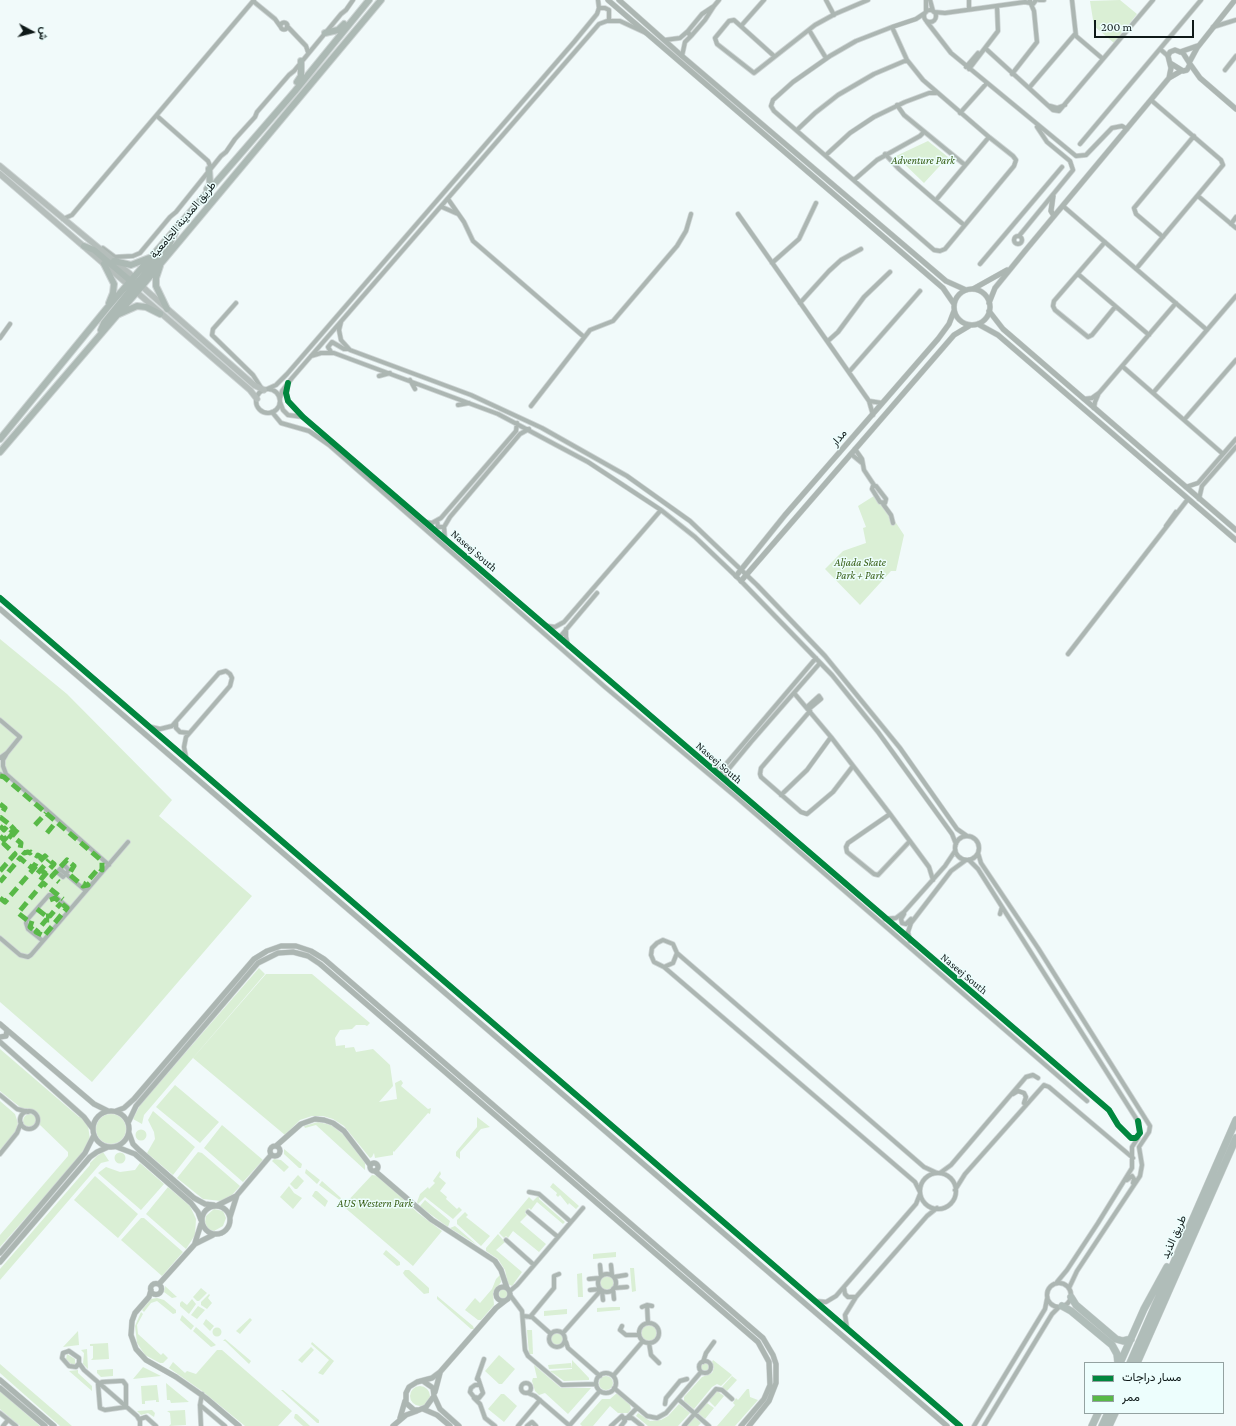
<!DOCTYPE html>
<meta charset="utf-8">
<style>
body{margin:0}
#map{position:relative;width:1236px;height:1426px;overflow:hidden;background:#f1fafa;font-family:"Crimson Pro",Vazirmatn,serif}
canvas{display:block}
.legend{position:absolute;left:1084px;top:1362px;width:140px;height:52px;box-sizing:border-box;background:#edfefd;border:1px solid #94a2a1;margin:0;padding:5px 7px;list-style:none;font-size:12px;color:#0e1918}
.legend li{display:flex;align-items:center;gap:8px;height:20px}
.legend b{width:20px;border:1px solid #94a2a1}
.north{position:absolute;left:12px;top:12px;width:40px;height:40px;-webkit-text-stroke:3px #edfefd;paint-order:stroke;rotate:97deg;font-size:11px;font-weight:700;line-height:16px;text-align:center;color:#0e1918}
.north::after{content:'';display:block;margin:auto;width:14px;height:18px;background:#0e1918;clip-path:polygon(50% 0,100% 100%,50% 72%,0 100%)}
.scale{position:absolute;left:1094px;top:20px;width:100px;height:18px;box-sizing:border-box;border:2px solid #0e1918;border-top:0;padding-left:5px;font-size:12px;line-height:14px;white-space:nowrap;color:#0e1918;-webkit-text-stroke:3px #edfefd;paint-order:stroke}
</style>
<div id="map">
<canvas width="1236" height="1426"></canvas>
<ul class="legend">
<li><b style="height:5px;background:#00873e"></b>مسار دراجات</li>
<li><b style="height:5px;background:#58b947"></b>ممر</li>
</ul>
<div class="north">ش</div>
<div class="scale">200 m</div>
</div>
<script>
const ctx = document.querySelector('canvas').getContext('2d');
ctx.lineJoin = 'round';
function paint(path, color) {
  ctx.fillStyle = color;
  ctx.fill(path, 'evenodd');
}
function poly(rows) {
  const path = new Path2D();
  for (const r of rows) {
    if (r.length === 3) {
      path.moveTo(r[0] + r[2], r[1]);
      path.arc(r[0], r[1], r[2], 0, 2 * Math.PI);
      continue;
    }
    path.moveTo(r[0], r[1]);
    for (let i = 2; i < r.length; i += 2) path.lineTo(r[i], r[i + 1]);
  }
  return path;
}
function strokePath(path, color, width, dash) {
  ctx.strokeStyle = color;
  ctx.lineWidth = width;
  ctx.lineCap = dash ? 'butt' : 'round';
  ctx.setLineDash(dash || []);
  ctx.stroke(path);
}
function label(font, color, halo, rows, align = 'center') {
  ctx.font = font + ' "Crimson Pro",Vazirmatn,serif';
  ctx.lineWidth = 3;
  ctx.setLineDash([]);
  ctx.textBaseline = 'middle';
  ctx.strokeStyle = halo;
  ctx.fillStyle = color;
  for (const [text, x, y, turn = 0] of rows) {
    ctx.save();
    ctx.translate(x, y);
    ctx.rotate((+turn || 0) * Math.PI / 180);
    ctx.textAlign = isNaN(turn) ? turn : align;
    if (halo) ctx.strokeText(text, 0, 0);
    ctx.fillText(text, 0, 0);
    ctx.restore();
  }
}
const green = poly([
 [1120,0,1137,14,1114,43,1094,26,1090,1],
 [928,141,948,157,924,183,896,156],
 [877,494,904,535,896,571,891,571,860,605,825,569,843,551,866,543,863,528,866,527,858,506],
 [0,639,67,694,172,800,159,816,252,896,92,1082,0,1002],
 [259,968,265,974,144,1115,142,1124,133,1119,140,1105],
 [266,974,312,974,370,1023,367,1026,365,1025,356,1025,352,1029,340,1030,335,1038,336,1046,345,1045,345,1048,354,1047,356,1052,373,1049,390,1065,393,1086,379,1102,397,1099,395,1083,401,1080,403,1083,401,1086,428,1109,431,1108,430,1114,428,1113,394,1152,393,1151,393,1155,375,1158,374,1153,372,1157,370,1158,344,1126,333,1119,323,1116,312,1116,300,1120,285,1135,193,1058],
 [0,1049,79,1117,81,1117,88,1125,90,1140,89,1145,74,1163,0,1247,0,1235,68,1156,68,1152,40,1125,39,1114,32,1110,25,1111,0,1091],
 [175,1085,219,1122,200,1143,156,1107],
 [0,1101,15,1114,18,1123,15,1133,0,1150],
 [153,1111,195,1147,173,1175,147,1153,155,1139,154,1132,148,1120],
 [111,1129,15],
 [30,1121,7],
 [477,1117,490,1127,481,1129,460,1152,460,1159,456,1156,456,1152,477,1127],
 [318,1122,331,1125,344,1135,365,1163,365,1170,316,1125,305,1128,304,1126],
 [222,1125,263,1160,243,1182,204,1148],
 [141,1135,5.5],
 [284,1149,302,1164,301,1168,299,1168,284,1154],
 [103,1152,109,1161,101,1163,0,1280,0,1269,90,1165,90,1163,97,1156],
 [198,1152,202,1153,240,1186,232,1195,221,1201,203,1199,177,1178],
 [120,1158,5.5],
 [274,1159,281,1160,289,1167,284,1172,272,1161],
 [140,1163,164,1184,141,1210,98,1173,106,1167,120,1172,135,1170],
 [306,1169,320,1180,317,1184,305,1173],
 [440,1171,441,1174,439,1177,446,1183,440,1191,447,1197,446,1199,457,1209,459,1207,462,1210,453,1219,425,1197,418,1204,417,1202,420,1194,428,1187,429,1189,435,1183,433,1181],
 [298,1175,304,1181,297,1189,295,1189,290,1184],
 [372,1175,379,1176,418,1213,442,1231,413,1266,343,1206],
 [95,1176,138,1214,118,1238,74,1200],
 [322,1181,341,1198,341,1201,319,1185],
 [553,1183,579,1206,576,1209,569,1203,568,1205,560,1195,558,1197,556,1195,557,1193,550,1187],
 [289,1186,294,1193,302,1198,293,1209,280,1197],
 [168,1187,190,1206,196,1219,195,1235,186,1249,146,1214],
 [315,1191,317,1191,328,1201,325,1207,312,1196],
 [539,1195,539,1199,565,1222,563,1224,537,1202,531,1210,529,1208,525,1213,527,1215,520,1222,546,1244,539,1252,513,1231,508,1238,506,1236,504,1238,499,1233,529,1197,533,1201],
 [425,1200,450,1221,448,1227,422,1208,420,1206],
 [214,1209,223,1211,226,1218,223,1226,214,1231,208,1229,205,1222,206,1216],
 [465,1212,468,1215,466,1217,490,1236,481,1246,457,1224,457,1220],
 [141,1218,144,1218,183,1252,162,1276,121,1240],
 [455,1226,477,1245,450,1228],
 [498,1234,505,1242,496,1250,522,1272,512,1286,508,1284,505,1270,498,1259,486,1251,486,1248],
 [386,1250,400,1262,400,1265,397,1266,383,1254],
 [616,1252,616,1257,593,1259,593,1254],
 [630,1268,634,1268,636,1291,632,1292],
 [405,1270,409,1270,429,1288,429,1293,424,1294,405,1276,403,1273],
 [582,1273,583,1297,578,1297,577,1274],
 [500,1275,501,1282,493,1293,494,1305,481,1320,478,1320,465,1310,475,1298,480,1303,492,1289,496,1279],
 [607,1283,7],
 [165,1286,177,1297,172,1298,164,1292],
 [201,1288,207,1293,199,1301,197,1301,193,1297],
 [504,1294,5],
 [209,1294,210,1295,208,1298,212,1303,207,1309,201,1305,201,1302],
 [437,1296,473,1326,474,1329,471,1329,437,1299],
 [157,1298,164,1300,176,1310,176,1313,173,1314,157,1301,151,1303,144,1312,142,1310,151,1299],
 [192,1299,196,1304,189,1314,180,1306,180,1303,182,1301,187,1305],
 [198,1306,205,1310,197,1319,191,1315],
 [612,1307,620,1307,620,1310,597,1312,597,1308],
 [567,1309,567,1314,544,1316,544,1311],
 [141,1312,143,1314,137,1325,138,1334,161,1355,163,1353,168,1358,163,1363,160,1363,145,1355,137,1343,135,1326],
 [182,1315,194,1326,191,1330,180,1320],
 [250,1318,252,1320,240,1334,236,1331],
 [206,1319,214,1326,210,1331,203,1324],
 [649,1333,8],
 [196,1327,216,1345,214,1346,211,1347,193,1331],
 [217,1332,4.5],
 [527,1330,532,1330,533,1354,529,1354],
 [78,1331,79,1345,63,1347],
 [557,1340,7],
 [225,1339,251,1361,249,1364,225,1341,223,1341],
 [312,1342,334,1361,323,1375,318,1373,329,1360,311,1344],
 [108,1343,109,1359,91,1360,93,1358,93,1346,90,1346,90,1344],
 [311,1347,314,1350,302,1363,298,1360],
 [87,1349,88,1369,83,1364,84,1353,81,1350],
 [217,1350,222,1350,292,1411,278,1426,245,1426,202,1391,169,1368,173,1362,185,1373,187,1371,196,1374],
 [67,1354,75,1359,75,1364,71,1364,66,1359],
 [499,1355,515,1369,502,1384,499,1384,485,1371],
 [572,1360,589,1378,589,1380,564,1381,550,1371,572,1369],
 [713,1360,732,1375,721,1386,717,1384,712,1387,694,1409,684,1401,684,1397,702,1377,712,1373,714,1368,712,1362],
 [571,1363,572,1368,549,1369,548,1365],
 [705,1368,5],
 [0,1364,72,1426,60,1426,0,1373],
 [534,1365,561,1388,591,1388,568,1414,545,1393,539,1395,535,1391,532,1381,533,1378,537,1378],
 [143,1367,161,1376,133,1379],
 [113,1369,113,1376,101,1377,97,1373,97,1370],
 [78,1370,78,1373,92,1386,92,1391,69,1371],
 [732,1376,737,1380,727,1391,722,1387],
 [606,1383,7],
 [166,1383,189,1402,171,1403,170,1400,167,1400],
 [157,1385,159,1402,156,1402,156,1400,145,1401,145,1404,142,1404,141,1386],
 [420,1396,10],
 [747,1389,749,1389,750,1397,758,1400,735,1426,717,1426,735,1405,733,1403,736,1398,738,1400],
 [281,1390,283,1390,319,1420,319,1423,317,1423],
 [0,1391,40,1426,20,1426,0,1409],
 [717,1391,724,1396,715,1407,709,1401],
 [617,1393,630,1405,631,1409,628,1413,618,1413,610,1406,593,1426,582,1426,580,1424,602,1399,610,1399],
 [501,1394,504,1394,517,1406,504,1422,488,1409],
 [707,1403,714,1408,705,1419,698,1413],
 [679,1404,690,1413,678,1426,648,1426,636,1416,638,1413,650,1421,661,1420,668,1416],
 [152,1410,155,1413,154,1417,148,1413,141,1415,137,1411],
 [185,1410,186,1425,169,1426,171,1424,170,1413,167,1411],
 [295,1414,297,1414,310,1426,303,1426,294,1418],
 [695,1417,701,1423,698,1426,687,1426]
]);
const minor = poly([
 [826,0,834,15],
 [930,0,933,11],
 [969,0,969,9],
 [1030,0,1030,3,1033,4,1036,0],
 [1039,0,1044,0],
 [1072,0,1076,36,1103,59],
 [253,1,275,19,280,26],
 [714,6,719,0],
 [599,8,605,8,609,10,609,20],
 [930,16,6],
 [926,12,926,0],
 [934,12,945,13,1025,2,1030,3],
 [927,22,951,53,1076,156,1086,155,1112,128,1122,126,1127,129],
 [284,26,3.5],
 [287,26,306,46,308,52],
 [741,26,764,0],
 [892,27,907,60,923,80,989,137,1013,156,1016,160,1014,166,945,249,940,251,934,250,774,111,771,106,773,100,793,82,830,56,856,41,892,27,916,19,925,13],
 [1213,27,1236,20],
 [809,30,826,58],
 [665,40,680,38,688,31],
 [985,48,1053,110,1059,111,1153,0],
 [1160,49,1168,56],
 [682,56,685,42,692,35,705,20,714,6,702,14,688,31,689,34,692,35],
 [774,56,734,20,729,21,715,38,717,44,754,73,815,25,835,14,868,0],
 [966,67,978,53],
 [969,69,998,31,997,6],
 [1225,70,1236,56],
 [1012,74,1037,42,1034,11,1031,4],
 [1029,88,1075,34],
 [897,105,904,115,965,165],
 [1050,106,1057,108,1065,105],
 [960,113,986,84],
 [157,116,208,161,211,168],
 [797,130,815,113,838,95,874,74,907,60],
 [1080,144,1201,0],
 [885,154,899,169,964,225],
 [826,155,850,133,874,117,905,102,929,93,936,93],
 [854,180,877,160,920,136,924,132],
 [1198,196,1236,228],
 [448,199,464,222,473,241,584,337],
 [936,200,989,137],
 [1063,206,1207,330],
 [442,207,458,214],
 [738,214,869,401,873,415],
 [63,219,72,215,254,0],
 [1231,224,1236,217],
 [1019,236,1073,170,1070,161,1047,142,1037,127],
 [1018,240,4],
 [1163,237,1136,214,1134,208,1194,136],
 [1105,242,1054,301,1053,306,1055,310,1088,337,1092,335,1115,307],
 [103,248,115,257,133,256,140,253,170,217,176,212,221,156,226,152,235,139,255,117,257,112,289,75,294,71,341,14,346,10,353,0],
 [772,263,799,239,816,203],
 [980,264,1062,167],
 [1136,269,1223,165,1221,160,1151,100],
 [1078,274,1149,335],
 [236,303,213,329,212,335,253,375,262,389],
 [800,303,829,271,841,260,861,249],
 [341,322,339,330,341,340,350,350,471,395,542,428,627,476,690,521,757,585,825,656,900,748,957,829,967,836],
 [0,338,10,324],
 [828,341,838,332,864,297,890,272],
 [331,352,328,347,332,342,344,349,348,349],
 [311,356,321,353,334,353,498,414,588,462,661,510,695,537,741,581,832,675,878,732,952,834,956,844],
 [1122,366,1223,454],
 [849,372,920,291],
 [379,376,390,373],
 [410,380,415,389],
 [288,383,286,393,288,401,303,417,1109,1110,1118,1125,1131,1138,1136,1138,1140,1133,1138,1121],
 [267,389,276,385,287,374,574,42,597,14,599,8,598,0],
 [268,401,12],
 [1153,393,1236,296],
 [280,398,282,391,292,378,599,24,607,21,620,21,646,33],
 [1084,399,1092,398,1099,393,1176,303],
 [869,401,882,403],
 [280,402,283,410,288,415,303,417],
 [458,405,469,403],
 [531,406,590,330,613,321,677,246,686,231,691,214],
 [1094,408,1095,402,1098,395],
 [272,412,281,423,309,431,329,445,605,687,736,797,1087,1101],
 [1184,420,1236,360],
 [855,449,862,459,864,470,874,485],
 [851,454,862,463],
 [873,486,876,486,886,499,885,503,880,502,872,489,873,486],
 [1186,487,1198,483,1236,439],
 [1199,499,1202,486,1236,447],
 [883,504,891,515,893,523],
 [437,521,438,527,444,527],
 [425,522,432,523,441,518,516,431,517,423],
 [1166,526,1176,512],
 [445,539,444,527,450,517,520,434,529,429],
 [547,626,555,627,564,622,661,510],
 [566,629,566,637,568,646],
 [559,638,597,593],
 [1068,654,1188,499],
 [794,693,831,737,890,814,929,867,933,880],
 [807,707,819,696,821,699,809,709],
 [810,711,761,768,760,774,761,777,801,812,807,814,833,792,853,766],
 [0,720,20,737,7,753,0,758],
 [176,722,176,728,180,732,189,733],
 [151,727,160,729,172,726,219,673,226,671,230,674,232,678,230,686,186,737,184,747,186,757],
 [7,753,3,760,3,766,6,774,109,865],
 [725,765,722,772,727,771],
 [710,766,719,767,726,764,816,658],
 [0,774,7,777],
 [727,782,727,771,751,742,820,663],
 [781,795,807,770,831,737],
 [890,814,848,843,846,847,847,852,874,874,878,875,910,841],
 [967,848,12],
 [978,853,981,863,1038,948,1150,1126,1149,1132,1139,1147,1142,1165,1140,1176,1077,1271,1069,1288],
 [969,860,978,869,1139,1123],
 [64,865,69,870,63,877,57,872,64,865],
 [60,869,86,891],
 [904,914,901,919,902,923,906,924,911,919],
 [1000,914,1002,907],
 [885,919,896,918,904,912,945,866,955,851],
 [0,938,20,955,28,957,31,955,128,842],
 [43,941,28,929,26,923,27,920,49,895,55,896,70,909],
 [910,941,908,932,911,923,951,871,966,860],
 [677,953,924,1167,937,1173],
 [664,967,673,963,677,953,673,944,663,940,657,943,652,948,651,955,654,962,664,967,915,1182,920,1192],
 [1013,1094,1018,1091,1024,1093,1026,1097,1024,1103],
 [0,1095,17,1109,28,1112],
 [29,1120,9],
 [0,1154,17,1133,21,1123],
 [940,1173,951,1165,1026,1077,1033,1075,1038,1078],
 [938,1191,18],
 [1127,1180,1132,1176,1134,1179,1133,1183],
 [955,1190,965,1174,1044,1085,1049,1087,1133,1158],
 [529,1192,539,1194,571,1222],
 [528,1212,558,1237],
 [506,1240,534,1265],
 [600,1265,601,1276],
 [611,1265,612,1275],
 [607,1283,9],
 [614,1277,626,1275],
 [589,1279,599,1278],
 [1057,1282,1067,1270,1098,1223,1132,1168,1132,1147,1138,1138],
 [1059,1295,12],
 [614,1288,627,1287],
 [844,1288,845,1294,848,1297,856,1297],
 [613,1289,614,1299],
 [590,1290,600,1289],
 [510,1291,517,1285,583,1208],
 [602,1291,603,1300],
 [510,1295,522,1311,525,1350,528,1356,562,1385,596,1384],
 [815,1301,826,1302,836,1296,916,1204,920,1194],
 [647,1305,648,1323],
 [642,1307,647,1305,652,1306],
 [523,1316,532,1317,551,1334],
 [530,1317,554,1288,554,1276,559,1274],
 [649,1333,10],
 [622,1326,620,1330,626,1335,639,1335],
 [847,1328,845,1315,856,1297,927,1216,937,1208],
 [557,1339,8],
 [563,1333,601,1290],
 [566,1342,568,1348,600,1376],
 [649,1343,651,1355,659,1363],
 [69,1351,79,1358,79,1363,76,1367,69,1366,62,1358,63,1353,69,1351],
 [705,1367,6],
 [703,1362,706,1353,714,1342],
 [79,1363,84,1370,137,1416,140,1421],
 [606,1383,10],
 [613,1376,643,1341],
 [478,1378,483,1393,479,1398,474,1397,470,1392,471,1388,475,1385,480,1385],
 [477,1379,484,1359],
 [120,1381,123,1381,126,1385,126,1407,105,1410,100,1408,98,1384,102,1382,120,1381],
 [526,1388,5],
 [614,1388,647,1416,657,1418,666,1413,701,1372],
 [528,1393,535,1396,570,1426],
 [474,1398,480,1404,485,1418,495,1426],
 [678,1399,709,1426],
 [665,1404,666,1398,680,1381,687,1379],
 [200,1405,225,1426],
 [0,1413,16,1426],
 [628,1417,637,1408],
 [625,1418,632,1418,642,1426],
 [3,1426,8,1420],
 [140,1426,140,1419,146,1417,156,1426],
 [201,1426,200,1405,202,1394],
 [518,1426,540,1400],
 [527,1426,532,1422,536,1426],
 [569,1426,599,1392],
 [611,1426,622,1416,625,1421,621,1426],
 [684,1426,716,1389,722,1390,732,1399],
 [974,1426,1045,1309,1047,1299],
 [984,1426,1052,1314,1059,1307]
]);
const tertiary = poly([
 [608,0,943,288,954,304],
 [619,0,682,56,946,281,966,290],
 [1180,52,1197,46],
 [1190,61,1197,48,1235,0],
 [1190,64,1200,78,1236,109],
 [1169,78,1171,68,1168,56,1170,52,1175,50,1183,53,1190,64,1187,70,1183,71,1170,63],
 [1053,196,1051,211,1054,216],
 [972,307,18],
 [973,289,1007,270],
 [989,303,995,288,1025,251,1169,78,1181,71],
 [989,311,1003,329,1236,530],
 [978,324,998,335,1236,540],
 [736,576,785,515,938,339,949,324,954,311],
 [741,581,954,335,969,326],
 [0,598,960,1426],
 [0,609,947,1426],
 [0,1024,94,1104,108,1111],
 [0,1037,6,1036,7,1030],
 [0,1042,84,1117,93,1129],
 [111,1129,18],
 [116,1111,124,1108,134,1099,254,959,267,951,281,946,296,946,311,951,324,959,763,1338,773,1355,776,1364,776,1383,769,1401,749,1426],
 [128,1123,136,1106,258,963,278,953,293,952,308,956,320,964,758,1342,769,1362,770,1385,764,1399,741,1426],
 [129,1133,133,1144,139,1150,194,1198,205,1204,214,1205],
 [275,1151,5],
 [276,1146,301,1124,315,1119,324,1120,333,1123,344,1131,370,1165],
 [117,1147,135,1154,191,1203,198,1212,201,1220],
 [374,1167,4],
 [375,1171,432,1220,495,1261,501,1270,507,1288],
 [218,1205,236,1196],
 [216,1220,14],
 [230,1217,237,1195,271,1155],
 [195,1243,201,1224],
 [0,1253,85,1153,94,1135],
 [0,1262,90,1157,97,1152,108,1147],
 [156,1289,5.5],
 [159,1284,195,1244,213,1235],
 [503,1294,7],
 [151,1290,149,1297,135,1313,132,1321,131,1335,136,1349,146,1360,176,1377,206,1398,239,1426],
 [0,1380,54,1426],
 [423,1381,433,1388,434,1396,426,1407,419,1410,414,1410,406,1403,406,1393,409,1387,417,1382,432,1378,440,1372,496,1308,505,1301],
 [0,1388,45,1426],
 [435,1392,440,1373],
 [434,1396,440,1409,459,1426],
 [423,1409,437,1415,450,1426],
 [400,1418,405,1401],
 [393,1426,406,1415,417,1411]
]);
const secondary = poly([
 [0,166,129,273,147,291,254,385,264,390],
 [0,174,250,390,257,399]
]);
const primary = poly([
 [325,33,338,30,344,24],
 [297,82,301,76,301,61],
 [207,189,210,184,209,169],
 [84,246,94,250,133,283],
 [114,261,131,265,149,258],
 [104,264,114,284,113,293,109,303],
 [160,266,156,278,156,286,167,309],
 [136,292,138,282,170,243,175,233],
 [119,314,137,306,146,307,160,314],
 [101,330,104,323,133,287,134,283],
 [0,439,107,308,295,91,369,0],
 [0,452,142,286,381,0]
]);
const motorway = poly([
 [1071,1297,1076,1305,1116,1339,1123,1341,1131,1339],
 [1062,1306,1071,1311,1112,1345,1117,1354,1118,1363],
 [1120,1363,1144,1309,1167,1267],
 [1130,1363,1236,1120],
 [1137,1363,1236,1138],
 [1092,1426,1098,1413],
 [1102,1426,1108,1413],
 [1109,1426,1115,1413]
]);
const quiet = poly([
 [0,776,4,777,102,861,102,870,99,868,86,883,88,885,83,886,69,874,74,866,67,860,52,876,59,882],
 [0,804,5,808,0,816],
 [0,817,9,824,4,830,0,826],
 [35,825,46,813],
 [47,833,56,822],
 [0,836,4,840,14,829,9,824],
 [40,861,45,856,49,860,54,864,42,878,37,874,49,860],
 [0,871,15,854,4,844,17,828,18,829,12,836,21,843,20,849,24,853,28,852,30,853,31,852,37,856,38,855,41,857,32,868,20,858,0,882],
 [0,898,5,902,36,866,46,874],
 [50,900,55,898,67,908,44,936,36,932,46,920,51,920],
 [37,909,46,916,46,920],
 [46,916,50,916,61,903],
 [27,920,18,913,43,883,63,899],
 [32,921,30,927,36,932]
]);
const cycleway = poly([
 [288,383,286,393,288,401,303,417,1109,1110,1118,1125,1131,1138,1136,1138,1140,1133,1138,1121],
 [0,598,960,1426]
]);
const parkNames = [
 ["Adventure Park",923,161],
 ["Aljada Skate",860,563],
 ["Park + Park",860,576],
 ["AUS Western Park",375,1204]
];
const streetNames = [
 ["طريق المدينة الجامعية",183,220,-50],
 ["مدار",839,438,-49],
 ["Naseej South",474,551,41],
 ["Naseej South",719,763,41],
 ["Naseej South",964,974,40],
 ["طريق الذيد",1174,1237,-66]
];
paint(green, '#daefd5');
strokePath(minor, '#ced5d5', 5.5);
strokePath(tertiary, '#ced5d5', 6);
strokePath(secondary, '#ced5d5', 7);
strokePath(primary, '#ced5d5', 8);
strokePath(motorway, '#ced5d5', 8);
strokePath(minor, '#acb6b2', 4);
strokePath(tertiary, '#acb6b2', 5);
strokePath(secondary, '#b5bebb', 5.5);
strokePath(primary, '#acb9b4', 6);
strokePath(motorway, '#b0bdb9', 7);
strokePath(quiet, '#58b947', 5, [10, 5]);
strokePath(cycleway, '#00873e', 6);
label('italic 11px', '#365d14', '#edfefd', parkNames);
label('11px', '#0e1918', '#edfefd', streetNames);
</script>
